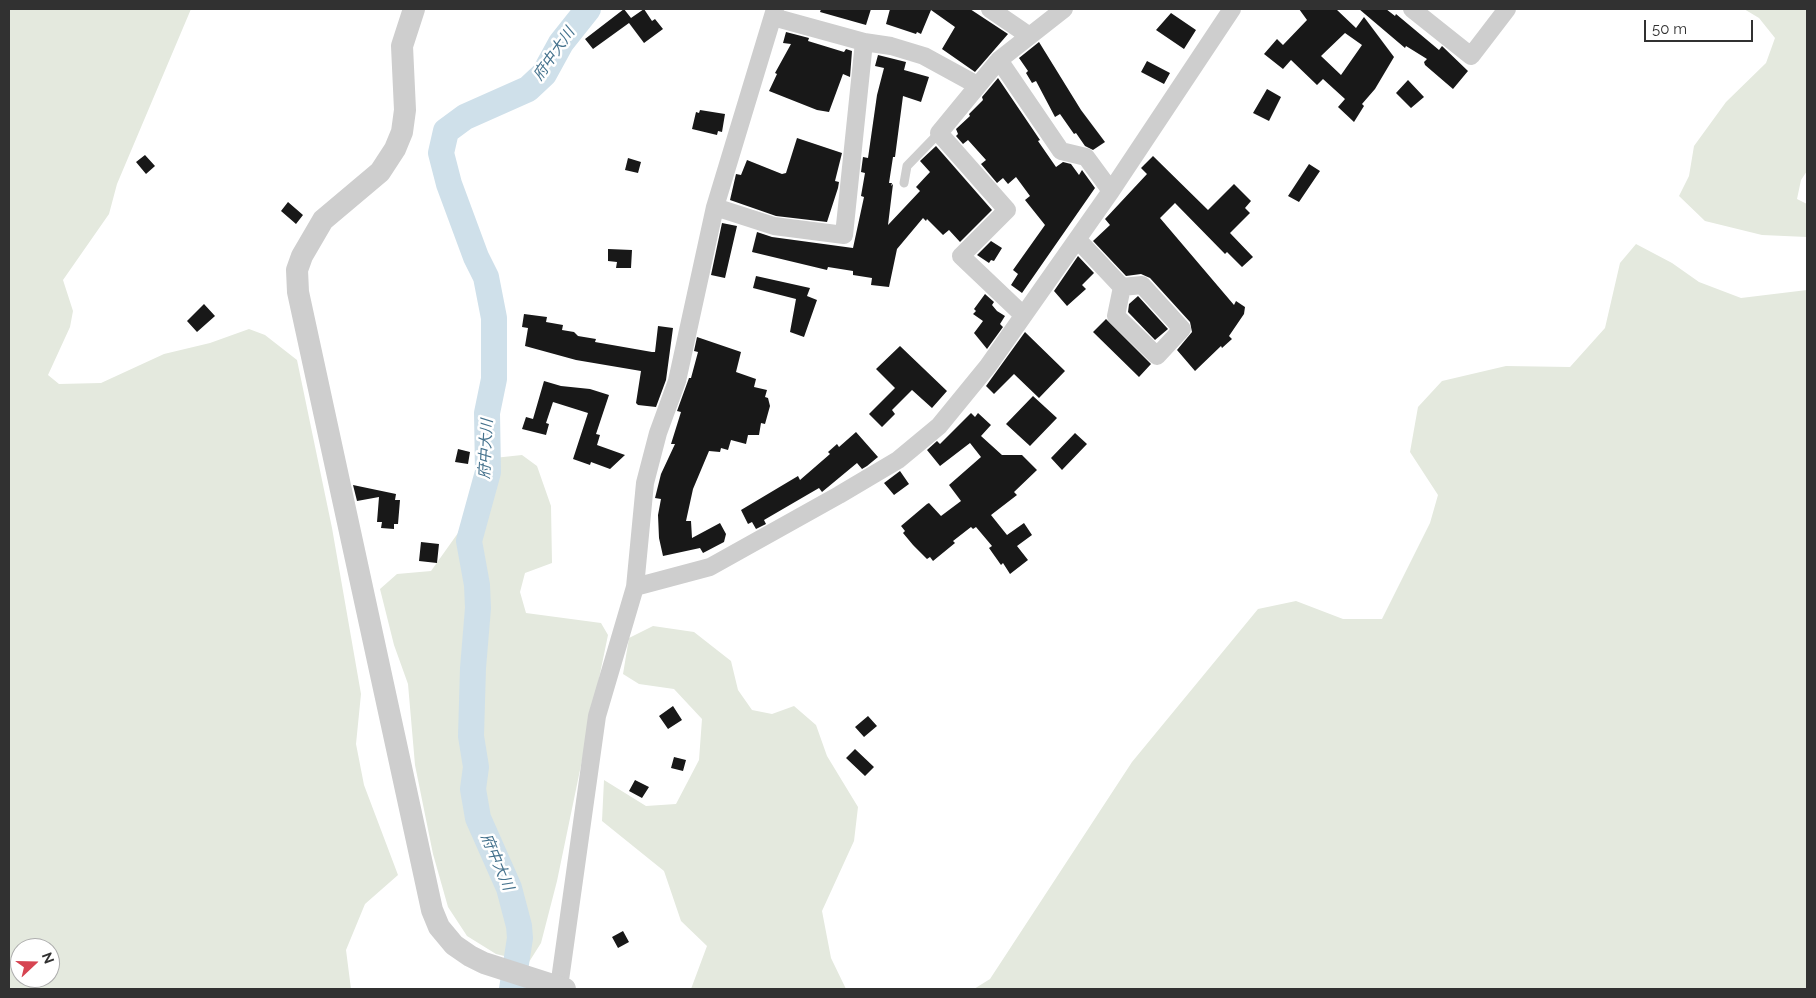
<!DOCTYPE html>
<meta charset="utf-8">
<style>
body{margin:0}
#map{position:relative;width:1816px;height:998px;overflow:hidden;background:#fff;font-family:Raleway,sans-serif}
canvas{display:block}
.frame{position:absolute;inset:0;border:10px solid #313131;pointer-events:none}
.north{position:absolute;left:10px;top:938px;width:50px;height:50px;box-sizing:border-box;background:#fff;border:1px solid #adadad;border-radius:50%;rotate:69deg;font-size:14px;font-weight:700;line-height:20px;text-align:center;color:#313131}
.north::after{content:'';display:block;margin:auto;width:18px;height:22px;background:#d64451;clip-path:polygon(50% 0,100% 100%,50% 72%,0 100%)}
.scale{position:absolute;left:1644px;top:20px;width:109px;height:22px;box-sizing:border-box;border:2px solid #313131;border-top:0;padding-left:6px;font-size:15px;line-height:18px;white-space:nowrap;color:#313131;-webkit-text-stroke:4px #fff;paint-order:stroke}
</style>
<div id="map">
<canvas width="1816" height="998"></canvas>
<div class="frame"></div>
<div class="north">N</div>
<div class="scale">50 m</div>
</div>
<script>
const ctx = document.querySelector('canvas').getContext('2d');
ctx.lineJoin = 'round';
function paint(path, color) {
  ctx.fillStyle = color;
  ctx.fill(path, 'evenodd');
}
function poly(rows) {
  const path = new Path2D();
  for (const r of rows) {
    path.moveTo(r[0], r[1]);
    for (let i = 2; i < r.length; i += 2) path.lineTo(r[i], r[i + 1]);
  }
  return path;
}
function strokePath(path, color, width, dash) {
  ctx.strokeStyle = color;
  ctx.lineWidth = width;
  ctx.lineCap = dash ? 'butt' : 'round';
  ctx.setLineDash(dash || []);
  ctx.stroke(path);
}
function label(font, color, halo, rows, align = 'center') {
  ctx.font = font + ' Raleway,"Noto Sans JP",sans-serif';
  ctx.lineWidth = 5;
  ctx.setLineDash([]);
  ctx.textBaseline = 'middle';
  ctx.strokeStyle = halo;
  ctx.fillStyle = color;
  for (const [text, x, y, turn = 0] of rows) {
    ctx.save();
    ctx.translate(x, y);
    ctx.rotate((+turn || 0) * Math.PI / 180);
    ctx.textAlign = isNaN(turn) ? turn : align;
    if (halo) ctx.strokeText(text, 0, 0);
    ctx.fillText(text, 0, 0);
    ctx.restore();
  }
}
const green = poly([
 [9,9,191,9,117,184,109,214,63,280,73,311,70,327,48,375,59,384,101,383,164,354,210,343,249,329,265,335,297,360,332,528,361,694,356,744,364,785,398,875,365,904,346,950,351,989,9,989],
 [20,948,50,948,50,978,20,978],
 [1744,9,1807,9,1807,171,1801,180,1797,199,1807,204,1807,237,1762,235,1705,221,1679,196,1689,176,1694,146,1726,102,1766,63,1775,38,1759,18],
 [1636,244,1672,263,1699,282,1741,298,1807,290,1807,989,974,989,990,979,1132,762,1258,609,1296,601,1343,619,1382,619,1430,523,1438,495,1410,452,1418,407,1442,381,1506,366,1570,367,1605,328,1620,263],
 [522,455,537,466,551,506,552,563,525,573,520,592,526,613,601,623,608,635,557,881,541,943,529,962,496,954,467,936,448,907,433,854,415,765,408,684,394,645,380,589,397,574,431,571,458,533,473,494,494,458],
 [653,626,694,632,731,661,738,690,752,710,772,714,794,706,816,725,827,756,858,807,854,841,822,911,831,958,846,989,691,989,707,946,681,921,664,871,602,821,604,780,646,806,676,804,699,760,702,719,674,689,639,684,623,674,629,638]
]);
const river = poly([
 [512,989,520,938,519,926,509,888,478,818,473,789,476,767,471,736,473,668,478,608,477,585,469,541,488,472,487,413,494,379,494,318,486,277,476,257,449,184,441,153,446,131,465,117,528,89,544,74,561,43,588,9]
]);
const building = poly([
 [624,9,631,18,644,9,652,21,655,19,663,29,644,43,629,23,593,49,585,39],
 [821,9,871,9,866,25,820,12],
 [890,9,970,9,1008,34,975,72,942,49,955,27,931,10,921,34,917,32,916,34,886,24],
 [1299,9,1336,9,1356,28,1364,17,1394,57,1375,89,1362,104,1364,106,1354,122,1338,107,1345,99,1323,79,1317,85,1291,60,1283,69,1264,54,1277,39,1283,45,1307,20],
 [1345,33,1362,45,1341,75,1321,56],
 [1359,9,1386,9,1395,16,1396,14,1439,50,1442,46,1468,71,1453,89,1425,65,1424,62,1427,59,1406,46,1405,48],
 [1171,13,1196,30,1184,49,1156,30],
 [786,32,809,38,808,41,844,52,846,49,852,51,850,77,843,74,829,112,817,110,769,91,777,74,775,73,791,44,783,43],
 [1039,42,1081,110,1105,142,1093,150,1085,146,1076,133,1074,134,1060,114,1055,117,1036,81,1032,83,1026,73,1028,71,1019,58],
 [878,55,906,62,904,70,929,77,921,102,903,96,895,157,893,157,889,183,892,183,891,186,893,184,888,225,920,191,916,187,930,172,920,161,936,146,992,210,960,242,949,230,943,235,927,219,926,221,923,218,897,249,889,287,871,285,872,278,853,275,853,271,828,267,827,270,752,252,757,232,772,237,853,248,864,197,861,196,865,173,861,172,863,157,868,158,877,95,884,68,875,66],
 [1147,61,1170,73,1164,84,1141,72],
 [998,78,1040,140,1038,141,1056,167,1063,162,1071,164,1079,175,1082,170,1095,188,1022,293,1011,285,1018,274,1013,270,1045,225,1025,200,1030,196,1016,177,1008,184,1003,178,997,183,981,164,986,160,968,140,963,144,956,136,958,134,956,129,970,116,969,114,983,100,982,97],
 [1408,80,1424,97,1411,108,1396,93],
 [1267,89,1281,97,1269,121,1253,113],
 [700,110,725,114,722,132,718,131,717,135,692,129,696,112,699,113],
 [797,138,842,153,835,181,839,182,838,188,827,222,776,216,730,200,736,174,741,175,747,160,782,174,786,173],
 [145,155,155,166,146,174,136,162],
 [1153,156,1208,210,1234,184,1251,201,1245,208,1250,213,1230,233,1253,257,1242,267,1227,252,1225,254,1175,203,1160,218,1234,305,1236,301,1245,307,1244,314,1229,336,1232,339,1222,348,1221,346,1195,371,1177,350,1192,332,1190,322,1150,278,1141,274,1126,276,1093,241,1110,225,1105,219,1147,174,1141,168],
 [628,158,641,162,638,173,625,170],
 [1309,164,1320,171,1299,202,1288,196],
 [288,202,303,215,296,224,281,211],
 [722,223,737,226,725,278,711,275],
 [991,241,1002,248,994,261,991,260,989,263,977,255],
 [608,249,632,250,631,268,616,268,617,262,608,261],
 [1078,256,1094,273,1082,285,1086,289,1067,306,1054,291],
 [756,276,810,288,807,296,817,300,804,337,790,332,796,299,753,288],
 [985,294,994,302,992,305,997,311,1005,316,1000,324,1003,327,987,349,974,333,983,321,973,314,976,311,974,309],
 [1138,296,1168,329,1155,340,1128,312,1129,304],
 [204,304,215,316,197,332,187,321],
 [524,314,547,317,546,322,563,325,562,330,574,332,578,336,596,339,595,342,652,352,655,352,658,326,673,328,666,380,656,407,638,405,636,403,641,371,576,360,525,346,528,328,522,327],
 [1106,319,1151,364,1139,377,1093,332],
 [1025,332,1065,371,1039,398,1014,374,994,394,986,386],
 [697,337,741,352,736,372,756,379,754,387,767,390,765,397,768,398,770,406,765,424,761,423,759,435,748,435,746,444,731,440,728,450,721,448,720,452,709,451,693,489,686,521,691,521,692,538,720,523,726,534,724,542,703,553,700,548,663,556,659,538,658,515,661,499,655,498,661,474,675,444,671,444,681,412,677,411,689,378,691,378,698,352,694,351],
 [900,346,947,391,932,408,912,390,892,410,895,414,882,427,869,414,895,388,876,369],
 [544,381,561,386,590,389,609,395,596,434,600,435,597,445,625,455,610,469,591,462,590,465,573,459,588,413,553,402,546,423,549,424,546,435,522,429,526,417,533,419],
 [1033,396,1057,418,1030,446,1006,424],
 [971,413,975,417,978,413,991,425,981,436,1002,455,1022,455,1037,470,1014,492,1017,495,991,515,1007,535,1024,523,1032,535,1017,546,1028,560,1010,574,1003,563,1001,565,989,548,992,546,976,527,973,529,971,527,953,541,955,543,933,561,930,557,927,559,913,545,903,533,905,531,901,526,927,504,929,503,941,516,961,501,949,485,981,457,970,443,940,466,927,450,937,441,940,444],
 [856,432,878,457,867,466,862,469,857,463,822,492,819,488,764,520,766,524,756,529,752,522,748,524,741,510,798,476,800,480,830,454,828,452,837,444,839,447],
 [1075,433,1087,444,1062,470,1051,458],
 [458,449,470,452,468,464,455,462],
 [900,471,909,484,894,495,884,483],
 [353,485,396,494,395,500,400,500,398,524,394,524,394,529,381,528,382,522,377,522,379,497,357,501],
 [421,542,439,544,437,563,419,561],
 [673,706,682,720,668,729,659,716],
 [868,716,877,726,864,737,855,727],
 [855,749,874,767,865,776,846,758],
 [674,757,686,760,683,771,671,768],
 [635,780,649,787,642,798,629,791],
 [623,931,629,942,618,948,612,937]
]);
const service = poly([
 [904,183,907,166,939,133]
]);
const minor = poly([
 [990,9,1028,35],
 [1412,9,1471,56,1507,9],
 [773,17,864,42,891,46,924,56,977,85],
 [999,60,1061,151,1086,157,1111,191],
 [715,207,774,226,844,235,864,42],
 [1077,239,1122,287,1142,285,1182,329,1157,356,1116,316,1122,287],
 [1022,314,961,256,1007,210,939,133,999,60,1064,9],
 [635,587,710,567,839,495,898,460,939,426,988,366,1111,191,1232,9],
 [559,987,597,716,635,587,645,483,658,433,677,381,715,207,775,9]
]);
const tertiary = poly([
 [414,9,402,46,405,110,402,132,395,149,380,172,323,220,302,256,297,270,298,292,432,910,439,927,454,945,470,956,484,963,565,989]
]);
const waterNames = [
 ["府中大川",554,54,-55],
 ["府中大川",486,449,-87],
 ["府中大川",497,862,67]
];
paint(green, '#e4e9de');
strokePath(river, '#cfe0ea', 26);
paint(building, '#181818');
strokePath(service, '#cecece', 9);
strokePath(minor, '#cecece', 18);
strokePath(tertiary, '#cecece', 22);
label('italic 15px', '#45728d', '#fff', waterNames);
</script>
